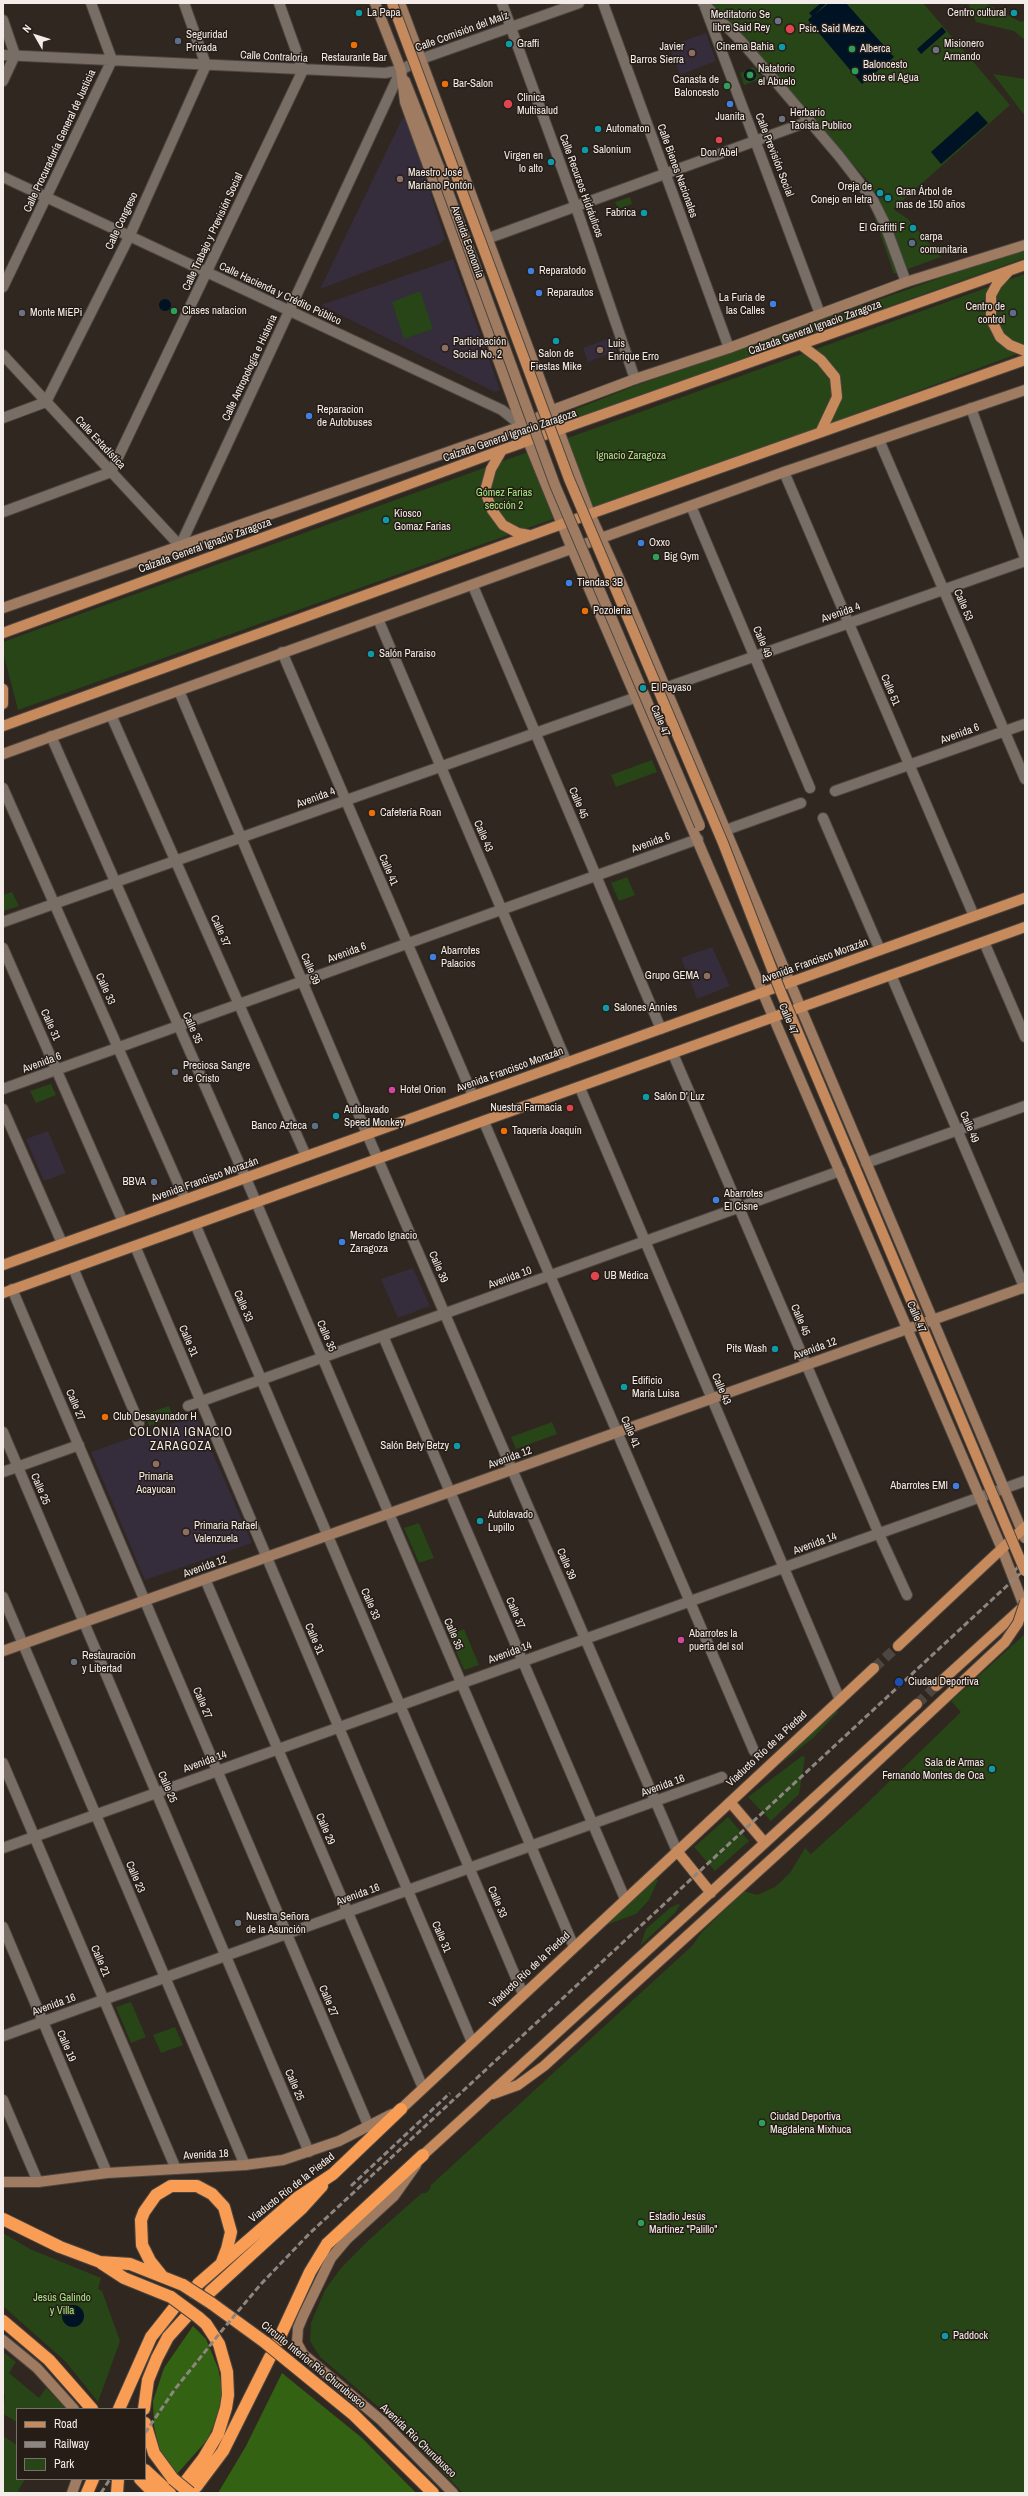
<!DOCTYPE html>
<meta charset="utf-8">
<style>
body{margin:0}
#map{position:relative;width:1028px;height:2496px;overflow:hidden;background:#302720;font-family:"Archivo Narrow",sans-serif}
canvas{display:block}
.frame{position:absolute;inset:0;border:4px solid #f3ece8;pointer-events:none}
.legend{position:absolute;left:16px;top:2408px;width:130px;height:72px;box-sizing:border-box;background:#261d17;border:1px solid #78706b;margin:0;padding:5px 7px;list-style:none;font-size:12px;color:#f3ece8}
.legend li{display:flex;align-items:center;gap:8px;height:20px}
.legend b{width:20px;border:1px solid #78706b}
.north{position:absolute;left:16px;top:16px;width:40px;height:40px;-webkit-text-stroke:3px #261d17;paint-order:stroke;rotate:309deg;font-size:11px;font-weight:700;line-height:16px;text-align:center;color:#f3ece8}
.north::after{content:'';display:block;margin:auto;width:14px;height:18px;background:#f3ece8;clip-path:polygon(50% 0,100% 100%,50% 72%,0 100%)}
</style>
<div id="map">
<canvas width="1028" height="2496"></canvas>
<div class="frame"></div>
<ul class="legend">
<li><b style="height:5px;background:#c68a5c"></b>Road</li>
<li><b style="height:5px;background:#8d857f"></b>Railway</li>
<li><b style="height:11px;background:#274516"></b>Park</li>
</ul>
<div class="north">N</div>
</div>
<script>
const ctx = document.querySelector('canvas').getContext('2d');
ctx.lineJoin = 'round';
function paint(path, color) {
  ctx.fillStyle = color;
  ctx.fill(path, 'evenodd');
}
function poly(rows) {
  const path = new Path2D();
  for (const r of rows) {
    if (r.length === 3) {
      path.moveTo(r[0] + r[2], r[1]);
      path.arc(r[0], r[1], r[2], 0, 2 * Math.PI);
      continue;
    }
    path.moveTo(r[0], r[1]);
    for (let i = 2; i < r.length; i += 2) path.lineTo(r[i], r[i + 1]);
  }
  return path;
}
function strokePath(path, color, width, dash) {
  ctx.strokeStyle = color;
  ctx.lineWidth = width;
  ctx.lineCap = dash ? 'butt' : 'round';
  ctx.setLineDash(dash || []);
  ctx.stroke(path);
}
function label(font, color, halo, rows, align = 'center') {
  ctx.font = font + ' "Archivo Narrow",sans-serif';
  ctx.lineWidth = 3;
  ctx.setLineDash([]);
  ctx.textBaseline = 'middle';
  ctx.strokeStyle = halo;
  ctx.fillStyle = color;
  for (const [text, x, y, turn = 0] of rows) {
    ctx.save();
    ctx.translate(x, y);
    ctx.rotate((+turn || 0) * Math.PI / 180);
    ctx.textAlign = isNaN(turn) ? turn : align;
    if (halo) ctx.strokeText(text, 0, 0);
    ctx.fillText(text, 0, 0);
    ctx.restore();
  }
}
const education = poly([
 [706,33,716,61,680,75,669,46],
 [402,119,407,119,445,239,440,244,320,289],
 [453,259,500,390,495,392,321,305],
 [612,337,617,351,588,362,583,348],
 [712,947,730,986,697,999,681,958],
 [48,1131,66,1173,44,1181,26,1139],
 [413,1268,430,1306,398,1318,381,1279],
 [196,1415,252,1543,145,1580,91,1452]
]);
const green = poly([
 [711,3,923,3,1010,105,893,209,908,219,941,257,894,274,872,210,874,188],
 [968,3,985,3,1021,22,1025,20,1025,40,1014,31,976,22],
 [753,67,763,78,744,85,740,73],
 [993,74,1025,79,1025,116],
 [630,197,632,204,618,209,615,202],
 [1025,248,1025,258,559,424,557,418,561,415,632,387],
 [1025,274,1025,351,592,512,565,439],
 [420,291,433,329,404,339,392,302],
 [528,452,553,519,18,710,3,652,3,642],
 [652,760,657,772,616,787,611,775],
 [627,877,635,895,619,901,611,883],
 [12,892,19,906,3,911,3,895],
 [51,1084,56,1095,36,1103,30,1091],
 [169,1406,173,1417,149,1426,145,1414],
 [552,1422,557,1434,516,1449,511,1437],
 [419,1523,434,1558,419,1563,404,1528],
 [464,1629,479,1665,464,1670,449,1635],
 [1025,1634,1025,2493,463,2493,382,2410,320,2357,310,2341,311,2323,325,2290,341,2268,371,2238,422,2193,426,2193,430,2189,431,2185,693,1945,701,1933,744,1891,757,1895,775,1887,790,1873,805,1848,811,1854,862,1808,961,1712,951,1701],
 [836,1709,838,1712,813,1738,778,1766],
 [802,1756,805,1757,799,1794,771,1821,748,1797],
 [728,1817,749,1841,715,1871,694,1847],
 [654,1879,658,1880,649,1900,636,1914,606,1925],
 [678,1904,680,1905,675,1913,640,1946,646,1929,670,1908],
 [131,2002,146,2037,131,2043,116,2007],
 [175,2027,183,2045,161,2053,153,2035],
 [3,2233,30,2249,101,2278,98,2289,102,2291,120,2341,98,2402,66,2362,3,2306],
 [3,2352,16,2362,9,2373,39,2398,46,2388,67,2409,17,2409,17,2422,3,2414,5,2395,3,2393],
 [3,2436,17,2445,17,2479,25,2479,18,2491,22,2493,3,2493]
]);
const forest = poly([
 [193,2326,206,2339,218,2368,222,2388,221,2407,208,2439,177,2474,160,2452,154,2426,153,2401,164,2368],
 [282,2373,362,2438,416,2493,218,2493,246,2446]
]);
const water = poly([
 [821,3,827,3,814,15,829,3,846,3,894,57,862,84,808,20,812,16,809,13],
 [942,27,946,32,921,54,917,49],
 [750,75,6],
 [977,111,988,123,941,164,931,152],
 [165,305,6],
 [73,2316,11]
]);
const primaryTunnel = poly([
 [874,1668,898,1646],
 [917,1704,936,1686]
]);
const highwayTunnel = poly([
 [174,2308,198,2284],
 [187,2316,210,2292]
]);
const street = poly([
 [502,3,576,207,635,379],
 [603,3,729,348],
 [703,3,741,41,839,156,873,200,884,222,906,282],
 [705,7,820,314],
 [3,20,15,55,3,81],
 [3,55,385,73,401,70,421,59,579,3],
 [3,177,502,410,522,426],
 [489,238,810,121],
 [3,287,112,60,91,3],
 [3,355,180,546,401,70],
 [971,408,1025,558],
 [3,418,46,402,130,235,206,65,184,3],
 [879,440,1025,779],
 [784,472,974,916],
 [691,506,810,788],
 [3,512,111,472,303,70,279,3],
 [473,586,661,1029],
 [378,619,567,1063],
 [282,652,473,1096],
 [665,688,1025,561],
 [179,691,367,1134,677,1851],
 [111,715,306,1156],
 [51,736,250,1188,574,1947],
 [3,788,185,1199],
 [835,791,1025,724],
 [823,818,880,950],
 [726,830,801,803],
 [3,922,637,697],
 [984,942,1025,1037],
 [3,948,123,1222],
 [891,975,1025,1289],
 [673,1054,879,1534,907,1595],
 [580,1088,840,1700],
 [3,1089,698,839],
 [3,1109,62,1243],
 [484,1122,754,1751],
 [866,1163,1025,1106],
 [195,1224,523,1994],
 [135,1246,472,2042],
 [73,1268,139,1423],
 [12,1289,369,2127],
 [383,1336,625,1899],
 [188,1406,840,1171],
 [3,1432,309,2152],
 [3,1472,79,1445],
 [205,1579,423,2088],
 [3,1597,245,2165],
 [3,1763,176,2169],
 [3,1848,1025,1481],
 [3,1927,107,2173],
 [3,2036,722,1777],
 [3,2100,38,2182]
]);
const secondary = poly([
 [375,3,401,70,405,102,522,426,572,549,1002,1549,1024,1606],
 [400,3,590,514,619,578,1025,1538],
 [405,81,439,167],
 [3,608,522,426,550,411,635,379,729,348,906,282,1025,245],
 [3,754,784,472,1025,390],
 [3,1651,1025,1287],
 [416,2165,394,2196,347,2239,331,2258,303,2316,298,2328,297,2343,303,2354,382,2421,453,2493],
 [3,2182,38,2182,107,2173,245,2165,283,2160,339,2141,392,2114],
 [3,2340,37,2368,74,2409],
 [72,2493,77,2479]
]);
const primary = poly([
 [1008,272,997,284,991,295,991,319,1000,337,1010,345,1025,351],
 [801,345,821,360,835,377,837,397,821,431],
 [502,450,491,469,485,491,492,510,503,525,518,533,529,535],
 [3,633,502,450,1025,265],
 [3,689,3,704],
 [3,726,590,514,1025,360],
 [3,1265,1025,898],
 [3,1293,1025,927],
 [898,1646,1025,1527],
 [936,1686,1025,1605],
 [730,1802,765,1843],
 [677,1851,711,1893],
 [493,2094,518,2085,544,2066,820,1815],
 [401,2109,874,1668],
 [423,2155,917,1704]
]);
const highway = poly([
 [3,2219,60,2247,100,2262,130,2264,183,2285],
 [101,2263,124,2278,171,2297],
 [162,2276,150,2261,142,2245,141,2220,144,2212,156,2195,171,2186,197,2186,212,2194,224,2207,231,2232,227,2249,222,2262],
 [198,2284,297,2198,333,2174,401,2109],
 [210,2292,302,2208,322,2186],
 [211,2303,266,2343],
 [3,2321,49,2360,92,2409],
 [278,2341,310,2272,327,2244,423,2155],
 [288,2361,353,2414,433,2493],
 [119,2409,151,2337,174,2308],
 [144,2409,148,2380,157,2358,168,2337,187,2316],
 [145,2423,154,2453,173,2479],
 [145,2470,170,2493],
 [140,2479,154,2493],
 [186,2481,203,2459,218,2434,226,2408,228,2395,227,2372,219,2344,206,2324,198,2317],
 [196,2487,223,2451,270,2357],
 [87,2493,93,2479],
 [117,2493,118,2479]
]);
const rail = poly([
 [1014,1571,1025,1561],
 [351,2186,450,2093],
 [145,2433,175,2389,224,2328,261,2284,310,2233,1025,1569],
 [101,2493,110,2479]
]);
const secondaryBridge = poly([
 [439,167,555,485,700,826]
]);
const primaryBridge = poly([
 [392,3,569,479,723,843,780,990,1025,1571],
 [820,1815,1005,1642,1018,1623,1025,1602]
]);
const highwayBridge = poly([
 [183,2285,211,2303],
 [171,2297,198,2317],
 [266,2343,288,2361],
 [173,2479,190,2493]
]);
const markers = [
 [359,13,4,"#0f9aa8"],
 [1014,13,4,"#0f9aa8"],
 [778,21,4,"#6b7280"],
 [790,29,5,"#e0444e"],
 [178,41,4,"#5c6f8a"],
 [509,44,4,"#0f9aa8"],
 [354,45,4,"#e8710a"],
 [782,47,4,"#0f9aa8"],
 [852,49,4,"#2e9e5b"],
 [936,50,4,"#6b7280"],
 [692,53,4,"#8d6e63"],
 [855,71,4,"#2e9e5b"],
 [750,75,4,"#2e9e5b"],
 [445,84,4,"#e8710a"],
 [727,86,4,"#2e9e5b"],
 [508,104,5,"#e0444e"],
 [730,104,4,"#3f7fe0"],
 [782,119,4,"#6b7280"],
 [598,129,4,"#0f9aa8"],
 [719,140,4,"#e0444e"],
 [585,150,4,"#0f9aa8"],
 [551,162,4,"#0f9aa8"],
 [400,179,4,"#8d6e63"],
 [880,193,4,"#0f9aa8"],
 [888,198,4,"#0f9aa8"],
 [644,213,4,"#0f9aa8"],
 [913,228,4,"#0f9aa8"],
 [912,243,4,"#5c6f8a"],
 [531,271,4,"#3f7fe0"],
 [539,293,4,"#3f7fe0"],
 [773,304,4,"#3f7fe0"],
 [174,311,4,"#2e9e5b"],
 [22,313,4,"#6b7280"],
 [1013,313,4,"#5c6f8a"],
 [556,341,4,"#0f9aa8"],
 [445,348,4,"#8d6e63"],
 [600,350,4,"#8d6e63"],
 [309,416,4,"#3f7fe0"],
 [386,520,4,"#0f9aa8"],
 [641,543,4,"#3f7fe0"],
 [656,557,4,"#2e9e5b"],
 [569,583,4,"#3f7fe0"],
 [585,611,4,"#e8710a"],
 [371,654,4,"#0f9aa8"],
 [643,688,4,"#0f9aa8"],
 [372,813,4,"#e8710a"],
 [433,957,4,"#3f7fe0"],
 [707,976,4,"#8d6e63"],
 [606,1008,4,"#0f9aa8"],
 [175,1072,4,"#6b7280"],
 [392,1090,4,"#d1479c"],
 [646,1097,4,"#0f9aa8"],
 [570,1108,4,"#e0444e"],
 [336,1116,4,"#0f9aa8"],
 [315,1126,4,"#5c6f8a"],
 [504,1131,4,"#e8710a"],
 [154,1182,4,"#5c6f8a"],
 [716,1200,4,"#3f7fe0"],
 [342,1242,4,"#3f7fe0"],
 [595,1276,5,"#e0444e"],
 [775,1349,4,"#0f9aa8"],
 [624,1387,4,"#0f9aa8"],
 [105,1417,4,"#e8710a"],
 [457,1446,4,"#0f9aa8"],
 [156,1464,4,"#8d6e63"],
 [956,1486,4,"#3f7fe0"],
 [480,1521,4,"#0f9aa8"],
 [186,1532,4,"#8d6e63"],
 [681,1640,4,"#d1479c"],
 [74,1662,4,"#6b7280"],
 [899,1682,5,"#1a4fb4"],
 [992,1769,4,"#0f9aa8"],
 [238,1923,4,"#6b7280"],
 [762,2123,4,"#2e9e5b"],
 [641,2223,4,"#2e9e5b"],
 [945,2336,4,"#0f9aa8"]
];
const poiNames = [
 ["La Papa",367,13],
 ["Centro cultural",1006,13,"right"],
 ["Meditatorio Se",770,15,"right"],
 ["libre Said Rey",770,28,"right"],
 ["Psic. Said Meza",799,29],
 ["Seguridad",186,35],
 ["Privada",186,48],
 ["Graffi",517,44],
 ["Misionero",944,44],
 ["Armando",944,57],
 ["Javier",684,47,"right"],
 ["Barros Sierra",684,60,"right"],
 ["Cinema Bahia",774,47,"right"],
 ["Alberca",860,49],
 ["Restaurante Bar",354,58,"center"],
 ["Baloncesto",863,65],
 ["sobre el Agua",863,78],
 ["Natatorio",758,69],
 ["el Abuelo",758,82],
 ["Canasta de",719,80,"right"],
 ["Baloncesto",719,93,"right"],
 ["Bar-Salon",453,84],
 ["Clinica",517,98],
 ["Multisalud",517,111],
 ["Herbario",790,113],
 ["Taoista Publico",790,126],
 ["Juanita",730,117,"center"],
 ["Automaton",606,129],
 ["Salonium",593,150],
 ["Don Abel",719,153,"center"],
 ["Virgen en",543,156,"right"],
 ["lo alto",543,169,"right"],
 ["Maestro José",408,173],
 ["Mariano Pontón",408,186],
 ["Oreja de",872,187,"right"],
 ["Conejo en letra",872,200,"right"],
 ["Gran Árbol de",896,192],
 ["mas de 150 años",896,205],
 ["Fabrica",636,213,"right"],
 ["El Grafitti F",905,228,"right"],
 ["carpa",920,237],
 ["comunitaria",920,250],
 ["Reparatodo",539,271],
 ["Reparautos",547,293],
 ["La Furia de",765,298,"right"],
 ["las Calles",765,311,"right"],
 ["Centro de",1005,307,"right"],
 ["control",1005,320,"right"],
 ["Clases natacion",182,311],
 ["Monte MiEPi",30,313],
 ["Participación",453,342],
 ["Social No. 2",453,355],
 ["Luis",608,344],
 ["Enrique Erro",608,357],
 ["Salon de",556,354,"center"],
 ["Fiestas Mike",556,367,"center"],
 ["Reparacion",317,410],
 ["de Autobuses",317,423],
 ["Kiosco",394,514],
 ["Gomaz Farias",394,527],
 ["Oxxo",649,543],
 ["Big Gym",664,557],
 ["Tiendas 3B",577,583],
 ["Pozoleria",593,611],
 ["Salón Paraiso",379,654],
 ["El Payaso",651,688],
 ["Cafetería Roan",380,813],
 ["Abarrotes",441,951],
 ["Palacios",441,964],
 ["Grupo GEMA",699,976,"right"],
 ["Salones Annies",614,1008],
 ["Preciosa Sangre",183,1066],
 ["de Cristo",183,1079],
 ["Hotel Orion",400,1090],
 ["Salón D' Luz",654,1097],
 ["Nuestra Farmacia",562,1108,"right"],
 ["Autolavado",344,1110],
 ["Speed Monkey",344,1123],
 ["Banco Azteca",307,1126,"right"],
 ["Taquería Joaquín",512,1131],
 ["BBVA",146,1182,"right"],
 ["Abarrotes",724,1194],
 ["El Cisne",724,1207],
 ["Mercado Ignacio",350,1236],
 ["Zaragoza",350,1249],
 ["UB Médica",604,1276],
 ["Pits Wash",767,1349,"right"],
 ["Edificio",632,1381],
 ["María Luisa",632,1394],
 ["Club Desayunador H",113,1417],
 ["Salón Bety Betzy",449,1446,"right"],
 ["Primaria",156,1477,"center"],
 ["Acayucan",156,1490,"center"],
 ["Abarrotes EMI",948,1486,"right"],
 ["Autolavado",488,1515],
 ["Lupillo",488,1528],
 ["Primaria Rafael",194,1526],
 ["Valenzuela",194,1539],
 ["Abarrotes la",689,1634],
 ["puerta del sol",689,1647],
 ["Restauración",82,1656],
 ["y Libertad",82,1669],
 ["Ciudad Deportiva",908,1682],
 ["Sala de Armas",984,1763,"right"],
 ["Fernando Montes de Oca",984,1776,"right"],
 ["Nuestra Señora",246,1917],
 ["de la Asunción",246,1930],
 ["Ciudad Deportiva",770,2117],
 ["Magdalena Mixhuca",770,2130],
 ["Estadio Jesús",649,2217],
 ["Martínez \"Palillo\"",649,2230],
 ["Paddock",953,2336]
];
const streetNames = [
 ["Calle Comisión del Maíz",462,32,-20],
 ["Calle Contraloria",274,57,3],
 ["Calle Procuraduría General de Justicia",60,141,-65],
 ["Calle Previsión Social",774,155,69],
 ["Calle Bienes Nacionales",677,171,70],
 ["Calle Recursos Hidráulicos",581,186,70],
 ["Calle Congreso",122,221,-65],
 ["Calle Trabajo y Previsión Social",213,232,-65],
 ["Avenida Economía",467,242,70],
 ["Calle Hacienda y Crédito Público",280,294,25],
 ["Calzada General Ignacio Zaragoza",815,328,-20],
 ["Calle Antropología e Historia",250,368,-65],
 ["Calzada General Ignacio Zaragoza",510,436,-19],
 ["Calle Estadística",100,443,47],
 ["Calzada General Ignacio Zaragoza",205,546,-20],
 ["Calle 53",963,605,67],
 ["Avenida 4",841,613,-19],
 ["Calle 49",762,642,67],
 ["Calle 51",890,690,67],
 ["Calle 47",660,721,67],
 ["Avenida 6",960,734,-20],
 ["Avenida 4",316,798,-20],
 ["Calle 45",578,803,67],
 ["Calle 43",483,836,67],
 ["Avenida 6",651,843,-20],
 ["Calle 41",388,870,67],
 ["Calle 37",220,931,66],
 ["Avenida 6",347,953,-20],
 ["Avenida Francisco Morazán",815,961,-20],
 ["Calle 39",310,969,67],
 ["Calle 33",105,989,66],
 ["Calle 47",788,1019,67],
 ["Calle 31",50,1025,66],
 ["Calle 35",192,1028,66],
 ["Avenida 6",42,1063,-20],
 ["Avenida Francisco Morazán",510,1070,-20],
 ["Calle 49",969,1127,67],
 ["Avenida Francisco Morazán",205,1180,-20],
 ["Calle 39",438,1267,67],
 ["Avenida 10",510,1278,-20],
 ["Calle 33",243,1306,67],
 ["Calle 47",916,1317,67],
 ["Calle 45",800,1320,67],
 ["Calle 35",326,1336,67],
 ["Calle 31",188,1341,67],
 ["Avenida 12",815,1349,-20],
 ["Calle 43",721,1389,67],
 ["Calle 27",75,1405,67],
 ["Calle 41",630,1432,67],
 ["Avenida 12",510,1458,-20],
 ["Calle 25",40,1489,67],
 ["Avenida 14",815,1544,-20],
 ["Calle 39",566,1564,67],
 ["Avenida 12",205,1567,-20],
 ["Calle 33",370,1604,67],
 ["Calle 37",515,1613,67],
 ["Calle 35",453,1634,67],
 ["Calle 31",314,1639,67],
 ["Avenida 14",510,1653,-20],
 ["Calle 27",202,1703,67],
 ["Viaducto Río de la Piedad",767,1749,-43],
 ["Avenida 14",205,1762,-20],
 ["Avenida 16",663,1786,-20],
 ["Calle 25",167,1787,67],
 ["Calle 29",325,1829,67],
 ["Calle 23",135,1877,67],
 ["Avenida 16",358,1895,-20],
 ["Calle 33",497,1902,67],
 ["Calle 31",441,1937,67],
 ["Calle 21",100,1961,67],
 ["Viaducto Río de la Piedad",530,1970,-43],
 ["Calle 27",328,2001,67],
 ["Avenida 16",54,2005,-20],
 ["Calle 19",66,2046,67],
 ["Calle 25",294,2085,67],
 ["Avenida 18",206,2155,-3],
 ["Viaducto Río de la Piedad",292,2188,-38],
 ["Circuito Interior Río Churubusco",313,2365,39],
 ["Avenida Río Churubusco",418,2441,44]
];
const parkNames = [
 ["Ignacio Zaragoza",631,456],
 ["Gómez Farias",504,493],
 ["sección 2",504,506],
 ["Jesús Galindo",62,2298],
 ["y Villa",62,2311]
];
const neighbourhoodNames = [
 ["COLONIA IGNACIO",181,1433],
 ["ZARAGOZA",181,1447]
];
paint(education, '#352c3c');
paint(green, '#274516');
paint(forest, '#336312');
paint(water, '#001325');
strokePath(primaryTunnel, '#4d453e', 10, [10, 5]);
strokePath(highwayTunnel, '#4d453e', 12, [12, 6]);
strokePath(street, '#4d453f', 12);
strokePath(secondary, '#4d453f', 12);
strokePath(primary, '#4d453f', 12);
strokePath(highway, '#4d453f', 14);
strokePath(street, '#796e66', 10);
strokePath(secondary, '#9f7c61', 10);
strokePath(primary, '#c68a5c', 10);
strokePath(highway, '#f99d55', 12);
strokePath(rail, '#8d857f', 3, [6, 3]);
strokePath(secondaryBridge, '#4d453f', 12, []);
strokePath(primaryBridge, '#4d453f', 12, []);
strokePath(highwayBridge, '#4d453f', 14, []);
strokePath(secondaryBridge, '#9f7c61', 10);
strokePath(primaryBridge, '#c68a5c', 10);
strokePath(highwayBridge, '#f99d55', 12);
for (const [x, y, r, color] of markers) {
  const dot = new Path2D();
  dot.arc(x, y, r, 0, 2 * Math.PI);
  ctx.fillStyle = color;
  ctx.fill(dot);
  strokePath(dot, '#261d17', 1.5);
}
label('11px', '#f3ece8', '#261d17', poiNames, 'left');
label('11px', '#f3ece8', '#261d17', streetNames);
label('11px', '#a3e680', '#261d17', parkNames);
ctx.letterSpacing = '1px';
label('12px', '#f3ece8', '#261d17', neighbourhoodNames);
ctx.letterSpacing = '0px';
</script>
